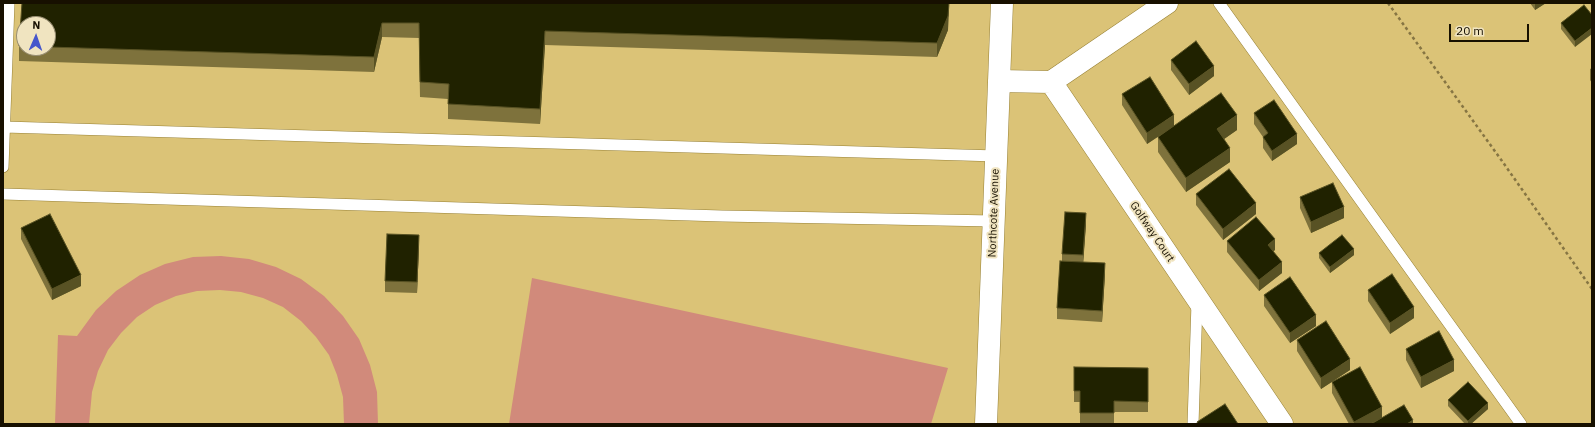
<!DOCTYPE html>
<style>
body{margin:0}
#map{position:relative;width:1595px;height:427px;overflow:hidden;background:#dbc377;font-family:"IBM Plex Sans",sans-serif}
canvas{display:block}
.frame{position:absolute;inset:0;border:4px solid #171000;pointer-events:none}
.north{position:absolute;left:16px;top:16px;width:40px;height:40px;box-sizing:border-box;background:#f0e4c0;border:1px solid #998f73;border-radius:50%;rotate:2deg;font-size:11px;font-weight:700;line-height:16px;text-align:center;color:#171000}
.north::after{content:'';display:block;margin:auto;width:14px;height:18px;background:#4656cb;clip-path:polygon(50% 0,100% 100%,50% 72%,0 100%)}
.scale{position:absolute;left:1449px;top:24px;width:80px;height:18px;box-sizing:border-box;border:2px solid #171000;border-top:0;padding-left:5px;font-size:12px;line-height:14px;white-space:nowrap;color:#171000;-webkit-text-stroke:3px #f0e4c0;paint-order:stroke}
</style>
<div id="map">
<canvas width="1595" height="427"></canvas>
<div class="frame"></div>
<div class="north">N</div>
<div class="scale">20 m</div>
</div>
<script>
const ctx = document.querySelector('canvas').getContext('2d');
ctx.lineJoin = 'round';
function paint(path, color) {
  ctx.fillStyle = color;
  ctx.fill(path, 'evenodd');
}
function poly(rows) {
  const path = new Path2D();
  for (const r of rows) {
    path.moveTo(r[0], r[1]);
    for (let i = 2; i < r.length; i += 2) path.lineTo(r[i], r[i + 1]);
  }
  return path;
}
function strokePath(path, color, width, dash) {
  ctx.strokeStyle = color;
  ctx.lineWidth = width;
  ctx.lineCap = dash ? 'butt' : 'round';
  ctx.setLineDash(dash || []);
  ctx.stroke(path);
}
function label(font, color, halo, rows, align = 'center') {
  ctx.font = font + ' "IBM Plex Sans",sans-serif';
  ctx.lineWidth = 4;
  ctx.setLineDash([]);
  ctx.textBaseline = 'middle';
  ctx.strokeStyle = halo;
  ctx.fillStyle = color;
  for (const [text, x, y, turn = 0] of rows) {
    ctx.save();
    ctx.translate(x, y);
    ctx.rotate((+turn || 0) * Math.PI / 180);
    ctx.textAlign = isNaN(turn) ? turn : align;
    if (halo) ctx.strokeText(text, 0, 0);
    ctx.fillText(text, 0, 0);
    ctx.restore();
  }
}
const green = poly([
 [221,256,249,259,276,267,301,279,324,296,343,316,359,339,370,365,377,392,378,424,344,424,343,397,337,375,329,355,316,337,301,321,283,307,263,298,241,292,220,290,197,291,176,296,155,305,137,317,121,333,108,350,98,371,92,392,89,424,55,424,58,335,77,336,96,310,116,291,140,275,165,264,193,257],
 [532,278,948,368,931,424,509,424]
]);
const path = poly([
 [1388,3,1502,161,1592,289]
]);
const service = poly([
 [1219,3,1521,424],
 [4,127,997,156],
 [3,167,9,3],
 [3,194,722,216,994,221],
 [1193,424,1197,303]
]);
const minor = poly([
 [999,81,1051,82,1282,424],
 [1051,82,1167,3],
 [986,424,1002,3]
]);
const wall = poly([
 [22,3,949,3,948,30,937,57,545,45,540,124,448,119,448,99,420,97,419,38,382,37,374,72,19,61,19,46],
 [24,24,48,24,48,48,24,48],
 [1530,3,1546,3,1535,10],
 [1584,5,1575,47,1561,29,1561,23],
 [1171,60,1214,76,1189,95,1171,70],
 [1592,68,1592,83,1590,80,1590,69],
 [1122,94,1174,126,1237,130,1224,139,1230,162,1186,192,1158,152,1158,137,1162,134,1147,144,1122,105],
 [1254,113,1297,144,1272,161,1263,148,1263,137,1254,124],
 [1196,194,1256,214,1223,240,1196,205],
 [1300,197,1344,218,1311,233,1300,208],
 [1086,224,1083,262,1105,274,1102,322,1057,319,1057,308,1062,261,1062,254],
 [21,228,81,286,52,300,21,239],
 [1227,241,1275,250,1273,251,1282,273,1259,291,1227,252],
 [419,246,417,293,385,292,385,281],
 [1319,253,1354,255,1330,273,1319,258],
 [1368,290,1414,318,1390,334,1368,301],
 [1264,295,1316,326,1290,343,1264,306],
 [1297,340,1350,370,1321,389,1297,351],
 [1406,349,1454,371,1421,388,1406,360],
 [1074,367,1148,368,1148,412,1114,412,1114,424,1080,423,1080,402,1074,402],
 [1332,382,1382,418,1370,424,1349,424,1332,393],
 [1448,400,1488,409,1471,424,1465,424,1448,406]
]);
const shadedWall = poly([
 [949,3,948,30,937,57,937,43],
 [1535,3,1546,3,1535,10],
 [382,23,382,37,374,72,374,57],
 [1592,28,1592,34,1575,47,1575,41],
 [545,31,545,45,540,124,540,109],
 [1214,66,1214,76,1189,95,1189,84],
 [1174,115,1174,126,1147,144,1147,133],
 [1237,115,1237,130,1217,144,1217,129],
 [1297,134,1297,144,1272,161,1272,151],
 [1230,148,1230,162,1186,192,1186,178],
 [1256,203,1256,214,1223,240,1223,229],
 [1344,207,1344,218,1311,233,1311,222],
 [1086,213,1086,224,1083,266,1083,255],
 [419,235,419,246,417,293,417,282],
 [1275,239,1275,250,1268,256,1268,245],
 [1354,249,1354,255,1330,273,1330,267],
 [1282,262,1282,273,1259,291,1259,280],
 [1105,263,1105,274,1102,322,1102,311],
 [81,275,81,286,52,300,52,289],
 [1414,307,1414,318,1390,334,1390,323],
 [1316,315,1316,326,1290,343,1290,333],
 [1350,359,1350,370,1321,389,1321,378],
 [1454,360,1454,371,1421,388,1421,377],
 [1488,403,1488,409,1471,424,1468,424,1468,421],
 [1382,407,1382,418,1370,424,1354,424,1354,422],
 [1413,420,1413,424,1407,424]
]);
const building = poly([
 [22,3,949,3,948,16,937,43,545,31,540,109,448,104,449,84,420,82,419,23,382,23,374,57,48,47,48,24,24,24,24,46,19,46,22,3],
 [1584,5,1592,15,1592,28,1575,41,1561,23,1584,5],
 [1196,41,1214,66,1189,84,1171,60,1196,41],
 [1150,77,1174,115,1147,133,1122,94,1150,77],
 [1221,93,1237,115,1217,129,1230,148,1186,178,1158,137,1221,93],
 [1274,100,1297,134,1272,151,1263,137,1268,133,1254,113,1274,100],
 [1229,169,1256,203,1223,229,1196,194,1229,169],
 [1333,183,1344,207,1311,222,1300,197,1333,183],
 [1065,212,1086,213,1083,255,1062,254,1065,212],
 [50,214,81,275,52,289,21,228,50,214],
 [1256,217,1275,239,1268,245,1282,262,1259,280,1227,241,1256,217],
 [387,234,419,235,417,282,385,281,387,234],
 [1342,235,1354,249,1330,267,1319,253,1342,235],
 [1060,261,1105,263,1102,311,1057,308,1060,261],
 [1392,274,1414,307,1390,323,1368,290,1392,274],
 [1290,277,1316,315,1290,333,1264,295,1290,277],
 [1326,321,1350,359,1321,378,1297,340,1326,321],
 [1439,331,1454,360,1421,377,1406,349,1439,331],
 [1074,367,1148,368,1148,402,1114,401,1114,413,1080,413,1080,391,1074,391,1074,367],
 [1360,367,1382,407,1354,422,1332,382,1360,367],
 [1468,382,1488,403,1468,421,1448,400,1468,382],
 [1225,404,1238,424,1198,424,1197,422,1225,404],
 [1404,405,1413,420,1407,424,1371,424,1404,405]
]);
const streetNames = [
 ["Northcote Avenue",994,213,-88],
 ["Golfway Court",1152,232,56]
];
paint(green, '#d18a7b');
strokePath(service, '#978034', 12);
strokePath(minor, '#978034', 23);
strokePath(path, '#867543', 2.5, [3, 3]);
strokePath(service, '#fff', 11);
strokePath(minor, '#fff', 22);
paint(wall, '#7e723c');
paint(shadedWall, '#585224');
paint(building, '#202200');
strokePath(building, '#585224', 1);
label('11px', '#171000', '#f0e4c0', streetNames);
</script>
